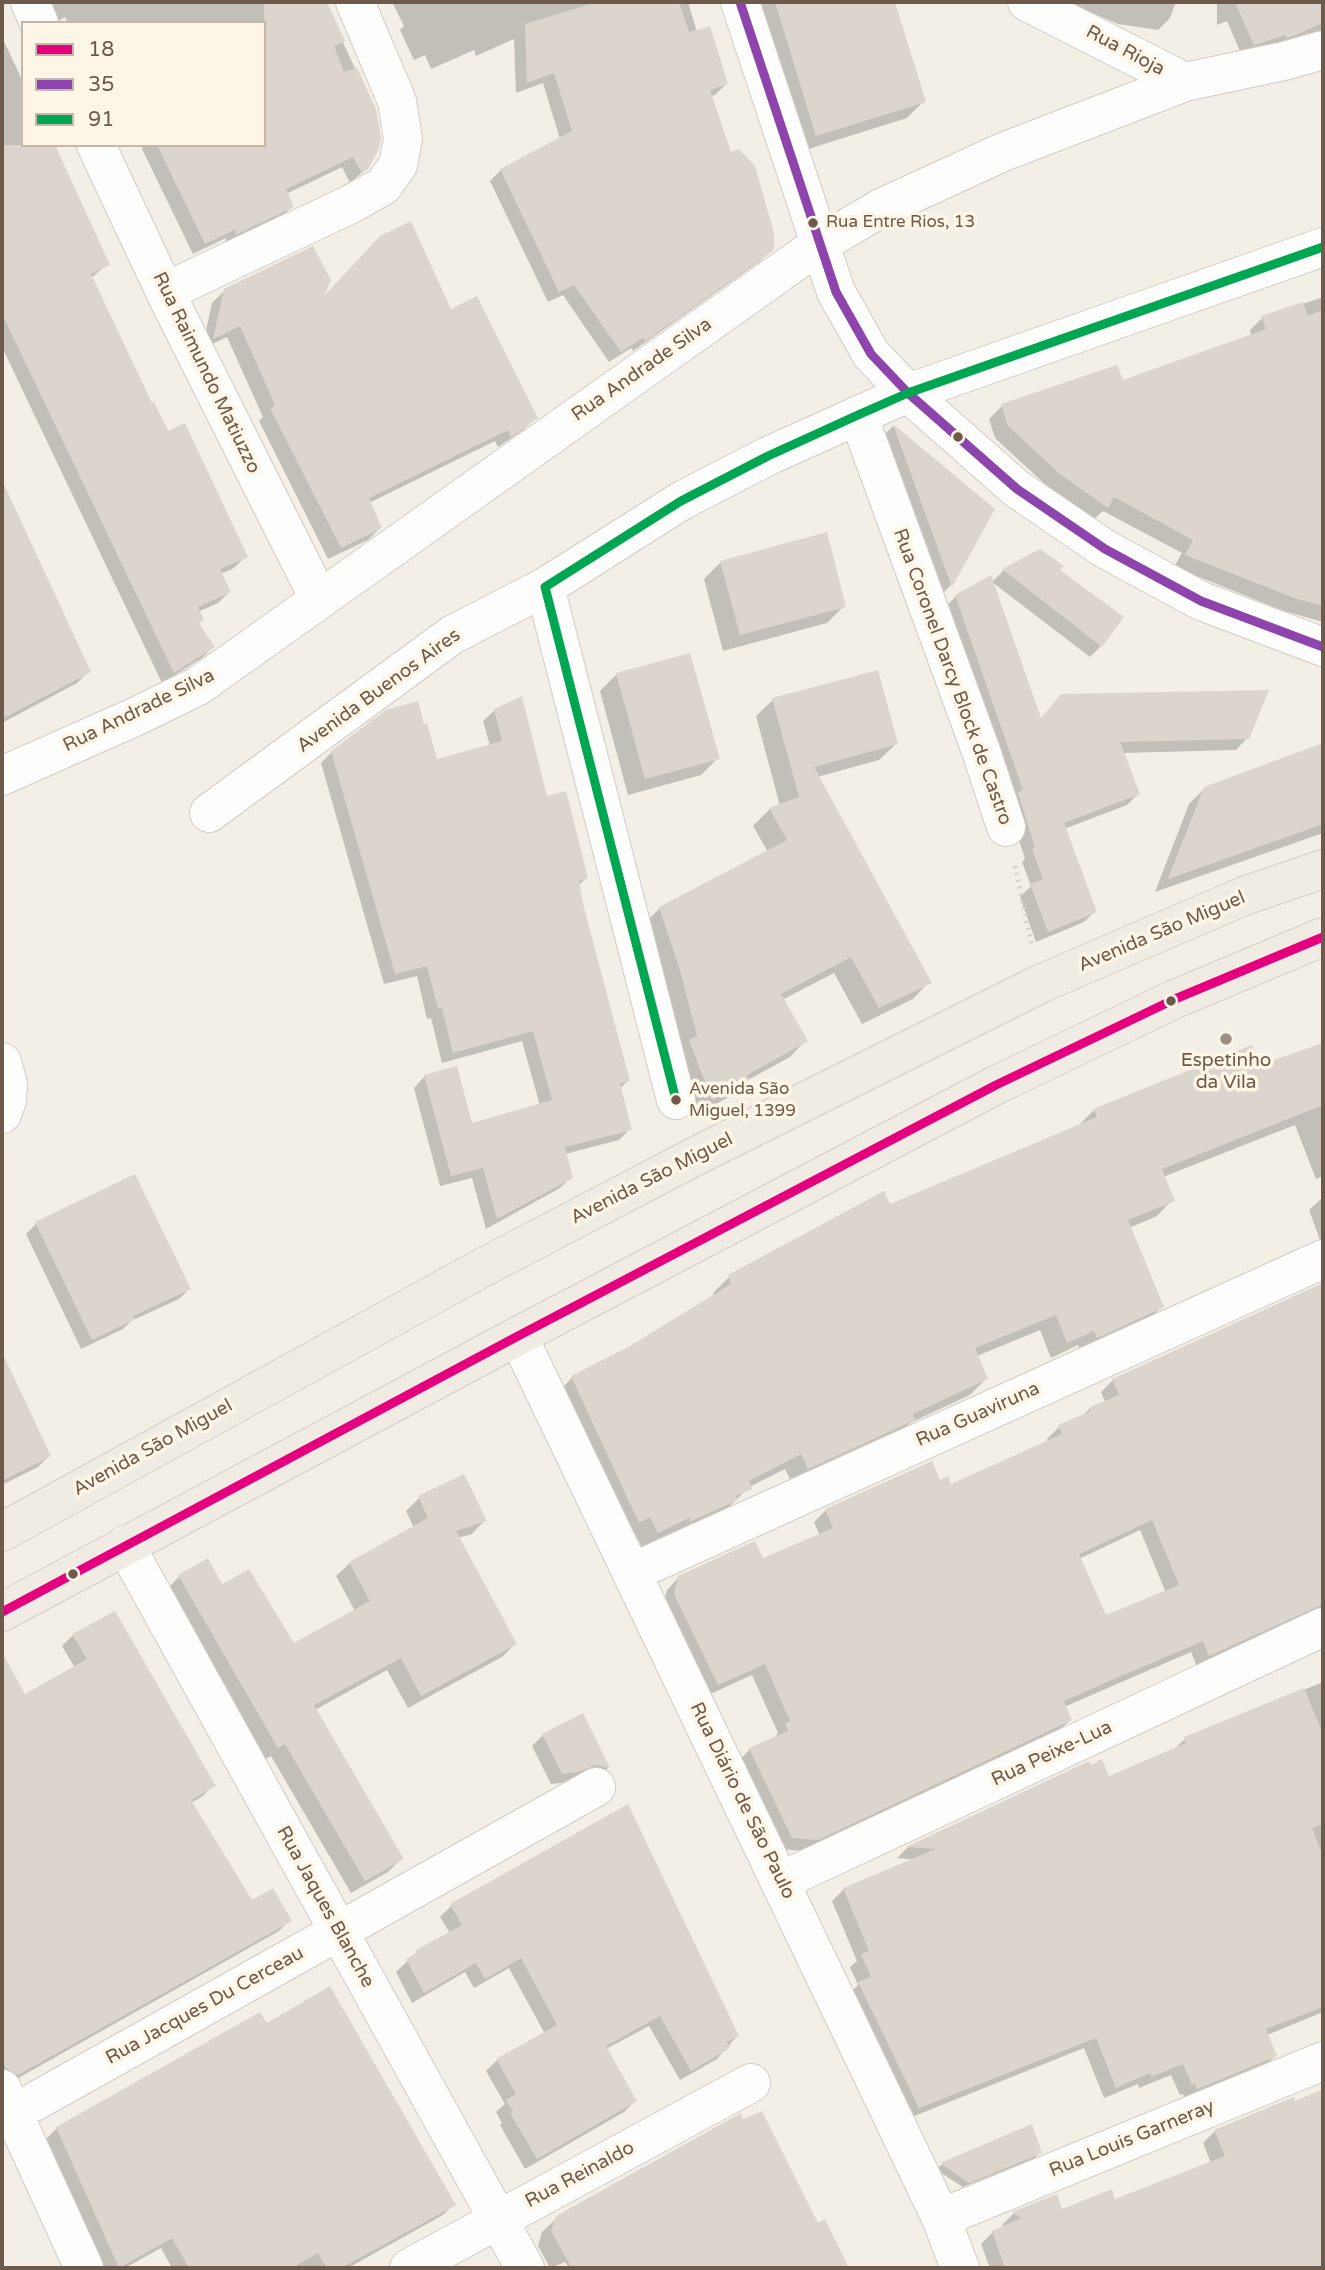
<!DOCTYPE html>
<meta charset="utf-8">
<style>
body{margin:0}
#map{position:relative;width:1325px;height:2270px;overflow:hidden;background:#f3efe7;font-family:"Varela Round",sans-serif}
canvas{display:block}
.frame{position:absolute;inset:0;border:4px solid #6d5a4b;pointer-events:none}
.legend{position:absolute;left:21px;top:21px;width:245px;height:126px;box-sizing:border-box;background:#fdf6e7;border:2px solid #c3b8a9;margin:0;padding:9px 12px;list-style:none;font-size:21px;color:#6d5a4b}
.legend li{display:flex;align-items:center;gap:14px;height:35px}
.legend b{width:35px;border:2px solid #c3b8a9}
</style>
<div id="map">
<canvas width="1325" height="2270"></canvas>
<div class="frame"></div>
<ul class="legend">
<li><b style="height:9px;background:#e5007d"></b>18</li>
<li><b style="height:9px;background:#8e44ad"></b>35</li>
<li><b style="height:9px;background:#00a651"></b>91</li>
</ul>
</div>
<script>
const ctx = document.querySelector('canvas').getContext('2d');
ctx.lineJoin = 'round';
function paint(path, color) {
  ctx.fillStyle = color;
  ctx.fill(path, 'evenodd');
}
function poly(rows) {
  const path = new Path2D();
  for (const r of rows) {
    path.moveTo(r[0], r[1]);
    for (let i = 2; i < r.length; i += 2) path.lineTo(r[i], r[i + 1]);
  }
  return path;
}
function strokePath(path, color, width, dash) {
  ctx.strokeStyle = color;
  ctx.lineWidth = width;
  ctx.lineCap = dash ? 'butt' : 'round';
  ctx.setLineDash(dash || []);
  ctx.stroke(path);
}
function label(font, color, halo, rows, align = 'center') {
  ctx.font = font + ' "Varela Round",sans-serif';
  ctx.lineWidth = 7;
  ctx.setLineDash([]);
  ctx.textBaseline = 'middle';
  ctx.strokeStyle = halo;
  ctx.fillStyle = color;
  for (const [text, x, y, turn = 0] of rows) {
    ctx.save();
    ctx.translate(x, y);
    ctx.rotate((+turn || 0) * Math.PI / 180);
    ctx.textAlign = isNaN(turn) ? turn : align;
    if (halo) ctx.strokeText(text, 0, 0);
    ctx.fillText(text, 0, 0);
    ctx.restore();
  }
}
const shadow = poly([
 [49,2,324,2,374,109,367,168,350,183,342,167,286,194,292,206,281,218,225,244,226,238,193,254,142,149,144,145,264,145,264,23,68,23,65,17,58,21],
 [392,2,688,2,697,32,726,84,715,95,710,96,729,154,772,249,760,261,633,351,631,348,609,362,563,295,548,302,490,181,501,170,560,139,543,83,516,93,514,39,476,56,474,50,431,69,425,55,414,60,400,30,404,26],
 [753,2,893,2,924,101,907,118,799,152],
 [1067,2,1176,2,1170,18,1158,30,1118,24],
 [1217,2,1323,2,1323,33,1242,56,1227,21,1217,25],
 [2,37,23,82,23,145,108,264,91,278,152,405,246,556,234,568,221,574,229,592,218,603,198,612,202,620,198,624,213,647,202,658,162,683,2,347],
 [225,290,321,302,536,417,523,430,498,447,495,441,369,503,380,528,368,540,328,559,259,421,263,417,227,337,202,349,212,303],
 [1323,297,1323,622,1284,611,1174,567,1182,553,1103,511,1094,519,1047,486,995,438,989,419,1002,406,1122,382,1251,336,1250,330,1262,318],
 [893,426,993,509,950,586,940,596,882,437],
 [2,482,89,671,77,683,2,723],
 [1040,551,1058,570,1101,646,1090,657,992,582,1003,571],
 [721,562,844,606,827,623,723,651,704,579],
 [956,596,1040,720,1247,738,1236,750,1122,753,1138,794,1127,805,1064,829,1095,911,1084,922,1036,942,1020,897,1031,886,1022,862,1025,859,945,608],
 [617,674,718,758,701,775,628,795,600,691],
 [773,700,896,744,879,760,817,777,929,982,913,999,862,1024,834,973,782,1000,806,1040,790,1057,744,1082,731,1096,695,1115,674,1058,643,925,660,908,768,852,753,826,770,809,780,806,756,716],
 [495,710,546,798,586,878,578,886,628,1080,620,1089,630,1129,619,1140,565,1154,571,1177,560,1188,486,1229,472,1178,440,1186,414,1088,425,1076,471,1125,540,1106,522,1041,442,1063,431,1018,427,1019,417,976,384,984,321,763,332,752,435,761,490,746,483,721],
 [1323,745,1323,833,1155,892,1189,804,1205,788],
 [1323,1045,1323,1176,1316,1179,1295,1125,1163,1177,1172,1200,1157,1216,1129,1228,1161,1307,1146,1323,1081,1352,1078,1345,1051,1358,1040,1330,977,1356,986,1379,970,1395,910,1423,897,1435,792,1483,785,1469,749,1487,720,1516,675,1536,676,1531,642,1547,634,1532,623,1537,557,1393,573,1377,631,1347,714,1297,713,1293,729,1277,1078,1126,1094,1110,1259,1068],
 [134,1177,189,1289,179,1299,131,1321,123,1329,81,1349,26,1234,36,1224],
 [1323,1197,1323,1248,1309,1210],
 [1323,1285,1323,1609,1197,1667,1191,1652,1064,1707,1070,1720,1058,1732,804,1851,780,1849,738,1762,750,1749,774,1739,778,1733,752,1675,706,1696,663,1607,667,1590,679,1577,762,1560,820,1536,814,1522,826,1510,939,1482,950,1486,1048,1442,1047,1439,1059,1427,1081,1418,1090,1408,1105,1402,1101,1392,1113,1380],
 [1140,1530,1166,1593,1105,1617,1079,1559],
 [2,1359,49,1456,38,1467,2,1485],
 [463,1476,485,1520,472,1534,458,1538,515,1644,502,1657,408,1708,387,1670,315,1710,402,1858,388,1872,351,1893,271,1756,264,1760,166,1590,179,1577,208,1561,222,1586,294,1646,355,1611,336,1576,350,1563,414,1528,406,1511,419,1498],
 [73,1635,213,1785,203,1796,191,1803,251,1903,290,1920,279,1931,6,2085,2,2082,2,1674,10,1670,24,1697,75,1668,62,1646],
 [1323,1682,1323,2012,1267,2035,1275,2056,1263,2068,1185,2100,1183,2094,1180,2095,1171,2075,1139,2088,1138,2084,1104,2098,1084,2048,907,2119,847,1996,858,1985,850,1967,857,1961,832,1901,844,1889,915,1860,897,1858,907,1848,1089,1763,1090,1767,1108,1778,1173,1750,1185,1739],
 [582,1715,608,1768,597,1779,551,1784,532,1746,543,1735],
 [451,1906,737,2036,717,2059,680,2080,649,2026,606,2049,635,2101,624,2112,525,2169,500,2125,502,2123,496,2112,505,2104,486,2071,497,2060,545,2034,509,1968,474,1988,465,1972,412,2003,396,1972,417,1952,450,1933,440,1917],
 [266,2025,454,2204,443,2215,348,2268,172,2268,161,2248,125,2268,104,2268,46,2139,57,2128],
 [1323,2091,1323,2268,1207,2268,1206,2264,1197,2268,990,2268,981,2244,993,2232,1005,2227,1002,2225,1013,2214,1056,2196,1061,2211,1114,2201,1211,2163,1203,2143,1215,2131],
 [1031,2127,1040,2152,1035,2158,963,2187,936,2170,941,2165],
 [557,2218,817,2226,825,2221,847,2268,569,2268,565,2262,550,2268,538,2246,542,2232]
]);
const building = poly([
 [264,2,327,2,345,41,334,46,344,72,357,68,376,109,381,138,379,149,368,169,362,173,353,157,286,189,294,207,235,235,236,229,205,244,157,145,264,145],
 [597,2,679,2,689,32,710,26,728,84,710,90,731,152,739,149,755,166,774,233,774,250,645,341,643,338,621,352,574,285,559,292,500,169,572,131,554,73,527,83,525,24],
 [775,2,895,2,926,102,816,136],
 [1235,2,1323,2,1323,23,1293,36,1287,38,1286,35,1254,45],
 [2,145,55,145,110,265,91,274,152,403,154,402,168,431,185,423,248,557,220,569,231,592,198,607,204,620,199,623,215,647,174,673,2,314],
 [411,221,451,309,477,296,538,418,511,437,508,430,369,498,382,528,341,548,270,408,275,405,240,326,213,339,224,289,313,246,331,280,324,296,380,236],
 [1303,302,1308,316,1323,310,1323,606,1297,599,1185,555,1193,540,1114,497,1108,508,1060,474,1008,426,1001,404,1117,365,1123,380,1266,329,1261,316],
 [893,424,995,509,952,587,929,524],
 [2,480,91,672,2,719],
 [827,532,846,607,740,635,720,561],
 [1040,549,1064,566,1060,570,1124,617,1102,647,1002,569],
 [991,575,1041,718,1061,694,1269,690,1249,739,1120,742,1140,794,1064,823,1097,912,1048,932,1030,884,1043,879,1032,849,1035,848,1018,792,1023,790,955,595],
 [690,653,720,759,645,779,616,673],
 [878,670,898,744,814,767,932,983,879,1008,851,957,781,994,808,1041,747,1075,749,1080,712,1100,689,1040,697,1036,680,970,659,907,787,840,769,808,799,797,772,698],
 [522,696,547,796,566,791,588,878,579,881,583,904,630,1081,620,1083,632,1130,565,1147,573,1178,497,1219,483,1168,451,1176,424,1075,457,1066,472,1123,552,1100,533,1031,453,1053,442,1008,438,1008,427,966,395,974,331,751,386,710,418,701,424,724,427,723,437,759,502,741,494,709],
 [1323,743,1323,824,1168,879,1204,787],
 [1323,1043,1323,1105,1162,1169,1175,1201,1128,1220,1164,1307,1097,1338,1094,1331,1067,1343,1056,1315,975,1348,988,1379,913,1414,915,1420,808,1469,801,1454,749,1481,752,1489,736,1496,738,1500,689,1522,691,1517,658,1533,650,1517,639,1523,571,1376,630,1346,731,1284,728,1275,884,1191,890,1204,1097,1117,1093,1109,1252,1045,1260,1065],
 [135,1174,191,1289,133,1316,135,1319,92,1340,35,1222],
 [1323,1283,1323,1604,1209,1656,1203,1641,1107,1682,1064,1701,1072,1720,818,1840,792,1838,749,1748,788,1731,785,1724,790,1721,765,1664,718,1685,674,1594,678,1576,755,1541,763,1558,833,1528,825,1509,932,1461,940,1480,948,1476,951,1484,1062,1434,1058,1425,1091,1411,1090,1407,1119,1395,1112,1379],
 [1152,1520,1179,1585,1106,1615,1079,1554],
 [2,1352,51,1456,2,1481],
 [464,1474,487,1521,456,1531,517,1644,421,1696,401,1658,314,1705,404,1859,365,1881,285,1744,278,1748,178,1575,208,1558,222,1584,249,1569,294,1643,370,1601,349,1562,428,1518,418,1496],
 [115,1611,216,1786,191,1800,252,1900,273,1888,292,1921,18,2075,6,2068,2,2060,2,1652,25,1694,87,1659,72,1634],
 [1304,1688,1323,1734,1323,1824,1312,1828,1323,1856,1323,2007,1266,2029,1277,2056,1197,2089,1195,2083,1192,2085,1183,2064,1151,2077,1150,2073,1116,2088,1096,2038,919,2108,858,1982,871,1977,861,1954,869,1951,843,1888,936,1849,906,1847,1089,1761,1091,1765,1102,1759,1109,1776,1186,1743,1184,1737],
 [583,1713,610,1768,596,1765,578,1772,562,1774,542,1734],
 [628,1804,739,2036,726,2042,730,2048,691,2071,660,2016,606,2046,637,2101,537,2159,510,2113,513,2112,506,2100,516,2094,496,2059,557,2025,521,1958,485,1979,476,1963,424,1993,406,1959,417,1953,416,1950,462,1925,450,1904],
 [330,1986,456,2205,341,2268,327,2268,318,2253,292,2268,189,2268,172,2238,119,2268,56,2127,260,2012,267,2023],
 [1323,2089,1323,2268,1005,2268,992,2231,1021,2218,1012,2212,1057,2194,1062,2209,1112,2189,1115,2199,1225,2156,1214,2130,1294,2097,1295,2101],
 [762,2111,818,2223,825,2219,849,2268,572,2268,551,2231,556,2216,741,2113,743,2119],
 [1032,2124,1042,2153,969,2183,940,2163]
]);
const path = poly([
 [1015,866,1032,946]
]);
const minor = poly([
 [30,2,39,23],
 [740,2,836,292,871,354,908,393,1017,489,1105,549,1201,601,1323,647],
 [1027,2,1185,82],
 [96,145,165,292,319,599],
 [165,292,351,204,383,186,398,165,403,139,397,101,355,2],
 [858,415,981,751,1006,827],
 [545,587,676,1100],
 [2,776,139,715,198,686,820,244,881,208,1003,152,1185,82,1284,61,1323,50],
 [209,813,452,635,545,587,681,501,768,456,908,393,1323,247],
 [2,1062,8,1084,7,1100,2,1114],
 [518,1336,941,2218,960,2268],
 [125,1545,525,2268],
 [633,1572,1323,1259],
 [781,1881,1323,1627],
 [2,2089,84,2268],
 [34,2102,596,1787],
 [941,2218,1323,2061],
 [409,2268,751,2083]
]);
const major = poly([
 [2,1532,480,1269,694,1157,1040,984,1244,896,1323,869],
 [2,1612,518,1336,996,1085,1175,999,1323,937]
]);
const bus1 = poly([
 [2,1612,518,1336,996,1085,1175,999,1323,937]
]);
const bus2 = poly([
 [740,2,836,292,871,354,908,393,1017,489,1105,549,1201,601,1323,647]
]);
const bus3 = poly([
 [676,1100,545,587,681,501,768,456,858,415,908,393,1323,247]
]);
const markers = [
 [813,223,6,"#6d5a4b"],
 [958,437,6,"#6d5a4b"],
 [1171,1001,6,"#6d5a4b"],
 [1226,1039,7,"#9c8e82"],
 [676,1100,6,"#6d5a4b"],
 [73,1574,6,"#6d5a4b"]
];
const busNames = [
 ["Rua Entre Rios, 13",826,223],
 ["Avenida São",689,1090],
 ["Miguel, 1399",689,1112]
];
const streetNames = [
 ["Rua Rioja",1125,51,28],
 ["Rua Andrade Silva",642,370,-35],
 ["Rua Raimundo Matiuzzo",206,373,64],
 ["Rua Coronel Darcy Block de Castro",952,677,70],
 ["Avenida Buenos Aires",379,691,-36],
 ["Rua Andrade Silva",139,711,-26],
 ["Avenida São Miguel",1162,932,-23],
 ["Avenida São Miguel",652,1179,-27],
 ["Rua Guaviruna",978,1415,-24],
 ["Avenida São Miguel",153,1448,-29],
 ["Rua Peixe-Lua",1052,1754,-25],
 ["Rua Diário de São Paulo",742,1801,64],
 ["Rua Jaques Blanche",325,1907,61],
 ["Rua Jacques Du Cerceau",205,2006,-29],
 ["Rua Louis Garneray",1132,2139,-22],
 ["Rua Reinaldo",580,2175,-28]
];
const poiNames = [
 ["Espetinho",1226,1061],
 ["da Vila",1226,1083]
];
paint(shadow, '#0003');
paint(building, '#dcd5cd');
strokePath(minor, '#d2ccc6', 40);
strokePath(major, '#d3ccc5', 40);
strokePath(path, '#d5cfc9', 4.5, [2, 5]);
strokePath(minor, '#fdfdfb', 38);
strokePath(major, '#f0ece4', 38);
strokePath(bus1, '#e5007d', 9);
strokePath(bus2, '#8e44ad', 9);
strokePath(bus3, '#00a651', 9);
for (const [x, y, r, color] of markers) {
  const dot = new Path2D();
  dot.arc(x, y, r, 0, 2 * Math.PI);
  ctx.fillStyle = color;
  ctx.fill(dot);
  strokePath(dot, '#fdf6e7', 2.5);
}
label('17px', '#6d5a4b', '#fdf6e7', busNames, 'left');
label('19px', '#6d5a4b', '#fdf6e7', streetNames);
label('19px', '#6d5a4b', '#fdf6e7', poiNames);
</script>
